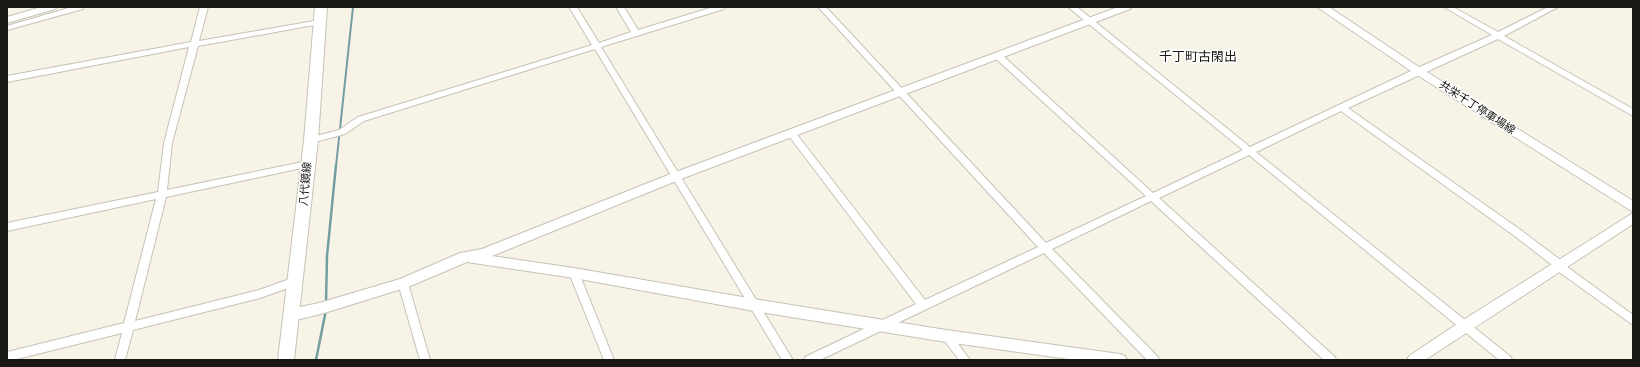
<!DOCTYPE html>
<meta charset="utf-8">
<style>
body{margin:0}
#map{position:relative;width:1640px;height:367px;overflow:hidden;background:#f8f3e7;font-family:Arial,sans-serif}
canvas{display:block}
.frame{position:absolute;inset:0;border:8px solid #1a1814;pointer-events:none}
</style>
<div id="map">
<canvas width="1640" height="367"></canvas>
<div class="frame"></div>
</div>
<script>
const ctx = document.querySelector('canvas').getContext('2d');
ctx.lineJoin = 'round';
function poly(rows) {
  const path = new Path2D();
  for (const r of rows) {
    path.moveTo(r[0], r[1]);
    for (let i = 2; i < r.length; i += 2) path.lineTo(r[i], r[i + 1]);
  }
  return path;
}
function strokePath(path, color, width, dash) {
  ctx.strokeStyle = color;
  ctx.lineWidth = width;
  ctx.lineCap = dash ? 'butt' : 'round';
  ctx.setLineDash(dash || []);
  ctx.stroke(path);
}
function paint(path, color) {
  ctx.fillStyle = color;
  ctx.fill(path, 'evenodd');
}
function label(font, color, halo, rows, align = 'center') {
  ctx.font = font + ' Arial,"Noto Sans JP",sans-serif';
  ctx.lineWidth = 3;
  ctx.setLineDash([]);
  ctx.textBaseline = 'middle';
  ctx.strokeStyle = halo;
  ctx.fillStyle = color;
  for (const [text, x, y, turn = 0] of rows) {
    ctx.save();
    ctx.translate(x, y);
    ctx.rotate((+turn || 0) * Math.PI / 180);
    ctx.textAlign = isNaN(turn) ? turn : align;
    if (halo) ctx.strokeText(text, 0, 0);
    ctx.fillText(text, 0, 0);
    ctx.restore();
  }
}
const streamFar1 = poly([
 [336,166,353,7]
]);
const stream = poly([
 [326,303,327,256,336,165],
 [316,360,326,310]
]);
const street = poly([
 [72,7,84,7,83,9,7,30,7,26,72,7],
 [200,7,208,7,199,41,320,20,324,22,320,24,198,46,172,143,167,190,307,161,311,164,307,167,166,197,135,321,259,290,295,277,299,278,300,281,299,284,260,298,133,330,125,360,115,360,122,333,13,360,7,360,7,352,124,323,156,199,7,231,7,223,158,192,164,143,189,47,7,82,7,76,191,42,200,7],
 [569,7,577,7,599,43,631,32,616,7,624,7,638,30,713,7,725,7,724,9,601,47,793,360,782,360,595,49,364,121,345,134,311,143,307,140,308,138,339,130,358,117,592,45,569,7],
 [818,7,826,7,1046,243,1146,196,995,58,994,56,995,54,1001,54,1153,193,1243,150,1068,7,1077,7,1250,147,1415,69,1492,35,1444,7,1453,7,1498,32,1548,7,1558,7,1504,36,1633,109,1633,116,1498,39,1348,108,1522,231,1563,262,1566,266,1633,315,1633,325,1559,272,1556,268,1516,237,1341,111,1256,152,1511,357,1512,360,1499,360,1249,155,1159,198,1335,357,1336,360,1324,360,1151,201,1052,249,1158,357,1159,360,1147,360,1044,253,820,360,804,360,805,357,916,304,789,136,788,134,789,132,795,132,925,300,1038,247,818,7],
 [574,269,577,270,579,273,614,360,604,360,569,273,571,270,574,269],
 [403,279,407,280,408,283,430,360,420,360,398,283,399,280,403,279],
 [946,332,950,333,970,360,959,360,941,336,942,333,946,332]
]);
const secondary = poly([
 [41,7,57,7,55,9,7,23,7,17,41,7],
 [1118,7,1132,7,1130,9,681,179,492,256,574,268,754,299,946,330,1120,354,1125,356,1127,360,1076,360,946,342,754,311,574,278,467,262,408,287,321,314,291,321,286,319,284,315,286,311,291,309,319,303,400,279,460,253,482,249,673,173,1118,7],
 [1317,7,1329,7,1422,69,1633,201,1633,212,1414,73,1317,7],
 [1633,213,1633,224,1425,360,1407,360,1409,356,1460,322,1633,213]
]);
const primary = poly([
 [315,7,327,7,318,140,294,360,278,360,304,140,315,7]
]);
const streetNames = [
 ["共栄千丁停車場線",1477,108,33],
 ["八代鏡線",306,184,-85]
];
const quarterNames = [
 ["千丁町古閑出",1198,57]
];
strokePath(streamFar1, '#729ea1', 2);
strokePath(stream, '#729ea1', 2.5);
strokePath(street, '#c6c2b6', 2);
strokePath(secondary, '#c6c2b6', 2);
strokePath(primary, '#c6c2b6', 2);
paint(street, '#fff');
paint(secondary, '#fff');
paint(primary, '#fff');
label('11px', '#1a1814', '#fff', streetNames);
label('13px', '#1a1814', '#fff', quarterNames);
</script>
